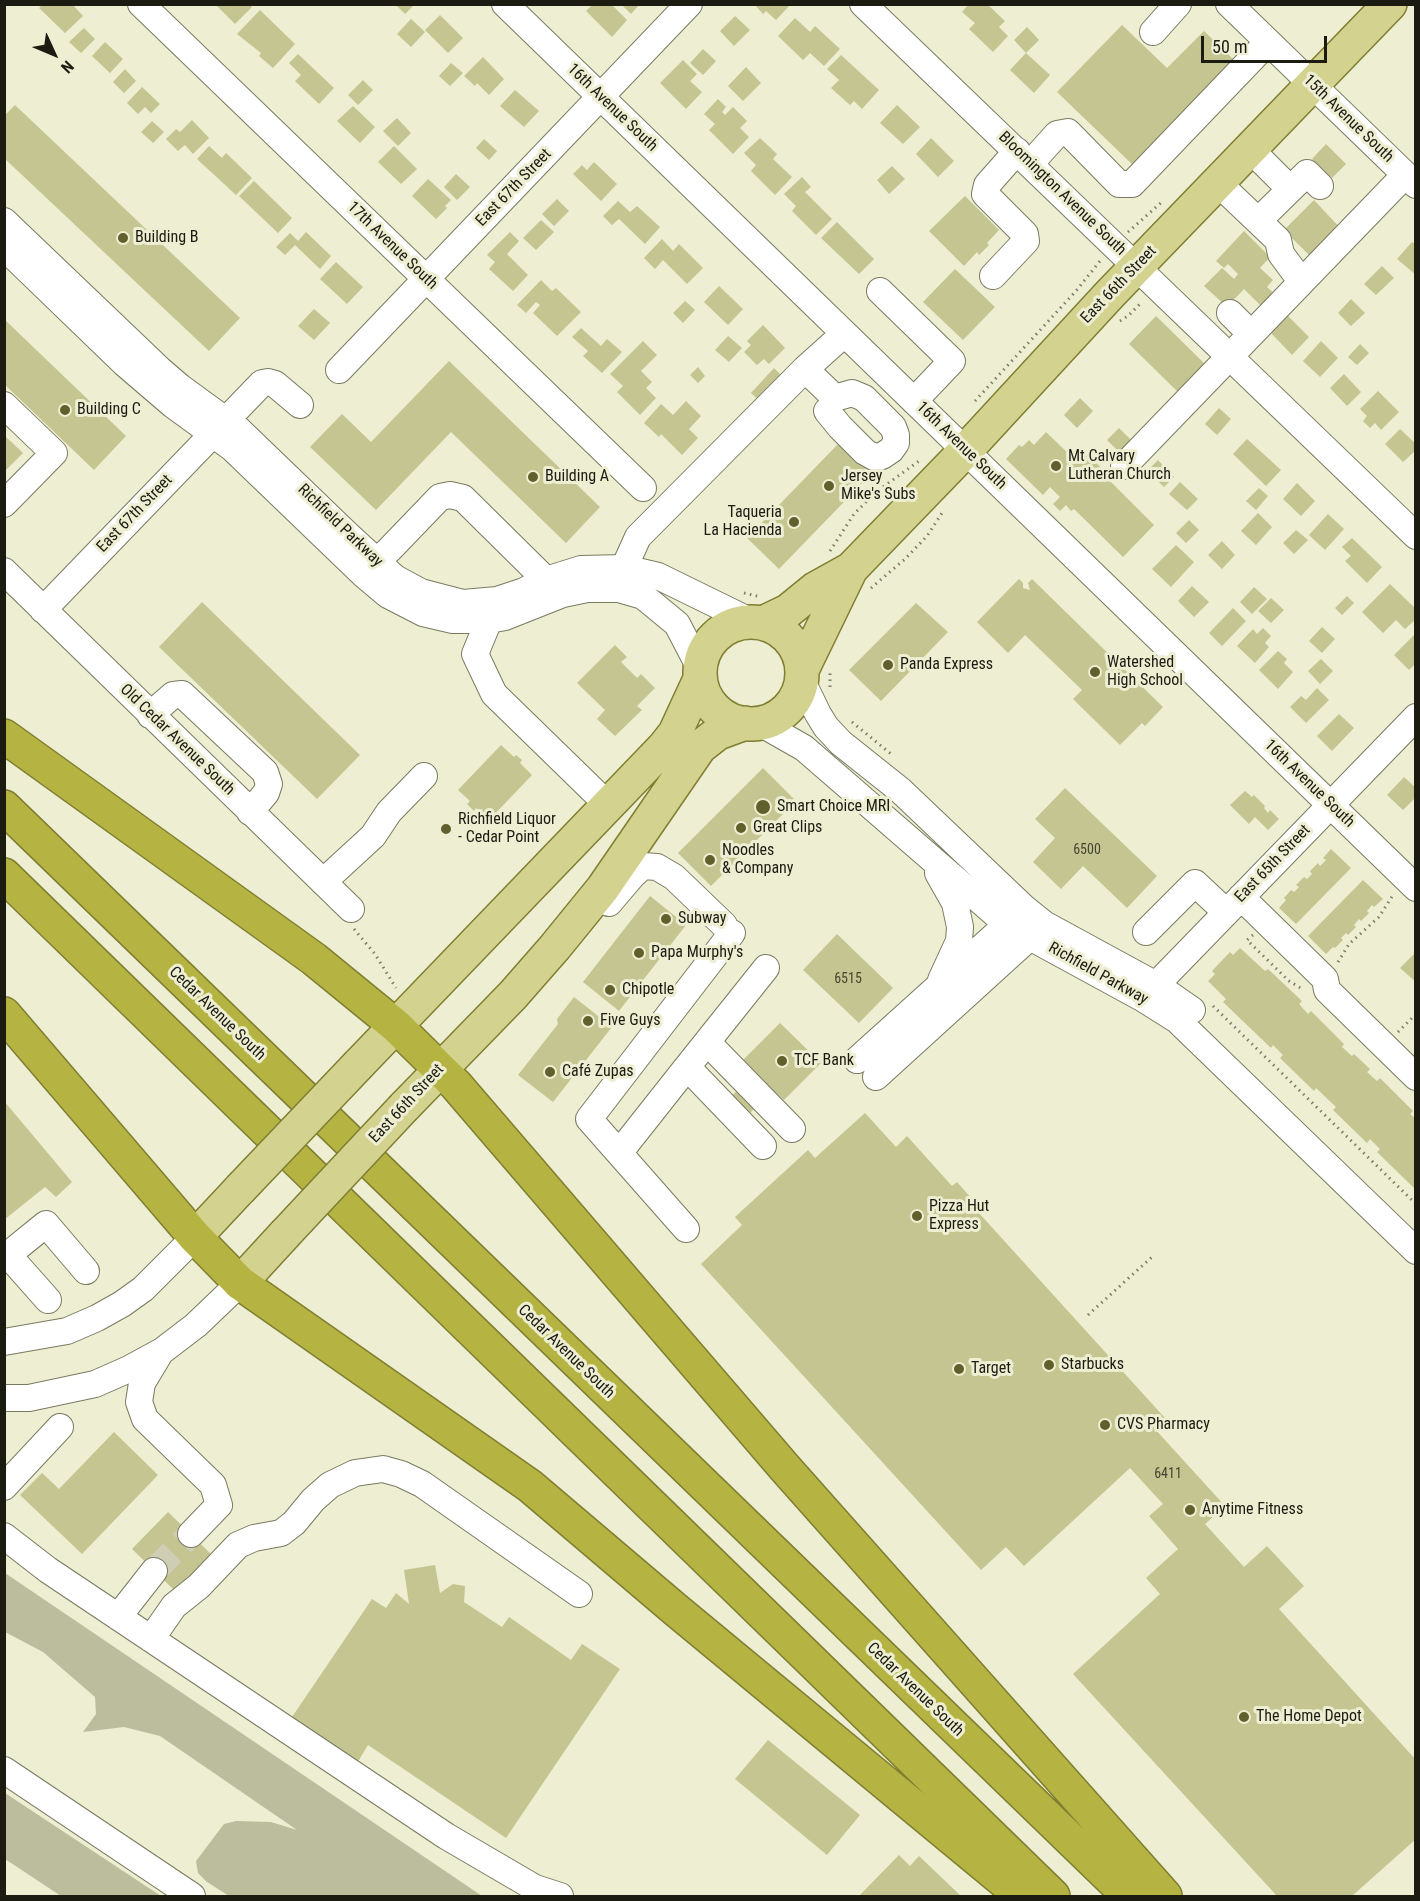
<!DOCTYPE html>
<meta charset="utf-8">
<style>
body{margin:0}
#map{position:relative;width:1420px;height:1901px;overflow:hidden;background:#edeed2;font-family:"Roboto Condensed",sans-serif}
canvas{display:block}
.frame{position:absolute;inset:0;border:6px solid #1b1b11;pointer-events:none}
.north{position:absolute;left:24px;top:24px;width:60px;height:60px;-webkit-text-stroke:4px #edeed2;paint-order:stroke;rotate:134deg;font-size:16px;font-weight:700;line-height:24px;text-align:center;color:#1b1b11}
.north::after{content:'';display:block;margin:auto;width:21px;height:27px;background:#1b1b11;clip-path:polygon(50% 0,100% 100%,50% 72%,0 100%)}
.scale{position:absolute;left:1201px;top:36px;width:126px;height:27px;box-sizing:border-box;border:3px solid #1b1b11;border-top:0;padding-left:8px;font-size:18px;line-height:21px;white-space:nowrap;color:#1b1b11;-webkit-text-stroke:4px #edeed2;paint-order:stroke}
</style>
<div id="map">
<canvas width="1420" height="1901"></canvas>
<div class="frame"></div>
<div class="north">N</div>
<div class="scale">50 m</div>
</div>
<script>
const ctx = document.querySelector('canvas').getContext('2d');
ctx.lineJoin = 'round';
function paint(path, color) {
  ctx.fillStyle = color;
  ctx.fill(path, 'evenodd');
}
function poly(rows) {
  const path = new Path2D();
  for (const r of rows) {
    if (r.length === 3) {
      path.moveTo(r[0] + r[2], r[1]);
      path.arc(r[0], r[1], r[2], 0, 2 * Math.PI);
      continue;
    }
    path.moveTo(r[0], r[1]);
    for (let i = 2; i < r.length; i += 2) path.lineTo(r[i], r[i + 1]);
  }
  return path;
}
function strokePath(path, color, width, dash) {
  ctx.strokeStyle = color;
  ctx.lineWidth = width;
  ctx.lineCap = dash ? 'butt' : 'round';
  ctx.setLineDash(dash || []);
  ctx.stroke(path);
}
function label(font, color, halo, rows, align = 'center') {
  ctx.font = font + ' "Roboto Condensed",sans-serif';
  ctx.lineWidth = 6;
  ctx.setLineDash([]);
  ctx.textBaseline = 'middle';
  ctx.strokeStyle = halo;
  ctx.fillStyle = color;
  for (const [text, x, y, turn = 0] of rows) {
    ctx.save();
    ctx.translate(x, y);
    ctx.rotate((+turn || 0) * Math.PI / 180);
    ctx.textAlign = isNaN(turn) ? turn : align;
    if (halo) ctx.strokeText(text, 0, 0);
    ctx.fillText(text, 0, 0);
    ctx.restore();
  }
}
const green = poly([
 [5,1573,482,1896,229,1896,207,1882,198,1873,196,1861,224,1824,236,1821,271,1822,297,1830,160,1736,124,1727,83,1732,96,1714,95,1697,43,1652,5,1632],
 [4,1793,5,1793,161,1896,61,1896,5,1859]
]);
const building = poly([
 [43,4,72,4,83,16,65,33,39,8],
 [215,4,249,4,252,7,235,24],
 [395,4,415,4,405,14],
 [593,4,611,4,627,20,612,37,586,11],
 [621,4,640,4,631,14],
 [754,4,791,4,776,20,766,11,763,14],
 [969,4,987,4,1005,21,999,27,1008,36,993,52,969,29,975,23,962,12],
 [260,10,295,44,273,68,259,56,261,53,237,34],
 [440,15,463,38,448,53,425,30],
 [735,16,750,30,734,46,720,31],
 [795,18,810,32,815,26,840,49,824,66,810,53,803,60,778,36],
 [411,19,425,32,411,47,397,34],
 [1122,25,1167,68,1204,31,1235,61,1134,166,1057,92],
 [1027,27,1039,40,1026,53,1014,40],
 [84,28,95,39,81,53,69,42],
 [105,42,123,59,110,73,92,56],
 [703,49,716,61,703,75,690,63],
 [1026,53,1050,75,1034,93,1010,70],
 [298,54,334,88,319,104,295,81,301,75,289,63],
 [841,55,879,90,862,109,854,101,850,105,831,88,839,80,827,69],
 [483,57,504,79,489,95,477,83,475,86,464,76],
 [683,60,697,74,690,81,702,92,686,109,660,83],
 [451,63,463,73,450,86,439,76],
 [746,67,761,83,743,101,728,86],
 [125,69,136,81,124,93,113,82],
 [363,80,373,90,358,105,348,95],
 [142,87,160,104,151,113,145,107,138,114,127,103],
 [515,90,539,111,524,127,500,106],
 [718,99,726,107,722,112,725,115,733,107,747,121,740,128,749,137,733,154,709,130,715,124,704,114],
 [15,105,240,318,209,351,4,158,4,116],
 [897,105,920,127,903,144,880,123],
 [353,106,375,127,360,143,337,121],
 [397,118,411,133,398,146,383,131],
 [192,120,209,138,193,154,185,145,178,151,166,139,176,129,180,132],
 [152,121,164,132,153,143,141,132],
 [760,138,777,154,773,159,792,177,775,195,751,171,756,165,744,153],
 [931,138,954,161,938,177,916,154],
 [484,139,497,151,489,160,476,148],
 [1326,144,1346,164,1332,178,1312,159],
 [209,146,222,158,226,153,252,178,236,195,197,159],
 [394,146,417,169,401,184,378,162],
 [594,162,617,184,601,201,573,174,582,165,587,170],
 [892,166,905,179,889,194,877,180],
 [456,174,470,187,457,200,444,187],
 [802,177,811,187,805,192,832,219,816,235,792,211,796,206,784,194],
 [428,179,451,200,445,206,447,208,436,219,412,196],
 [254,181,292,218,278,233,239,196],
 [965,196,999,230,987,243,989,245,979,255,977,252,964,266,929,231],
 [557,199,569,211,554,226,542,214],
 [1314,200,1342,230,1313,259,1284,230],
 [618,201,630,212,637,206,660,227,645,244,619,219,612,225,603,216],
 [541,220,554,232,536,250,523,238],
 [837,222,874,259,859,274,821,238],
 [1244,231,1270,257,1260,268,1273,280,1267,287,1279,298,1266,311,1244,289,1227,307,1204,286,1222,268,1234,279,1238,274,1228,264,1224,268,1216,261],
 [306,232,331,256,320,269,295,245,285,255,276,247,290,233,298,241],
 [510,232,519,241,507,254,528,275,513,291,489,269,495,262,487,255],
 [662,239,673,251,679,244,703,268,687,284,663,260,655,269,644,258],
 [1412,242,1416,245,1416,275,1397,259],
 [336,262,363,287,347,304,320,279],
 [1382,266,1394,278,1376,295,1364,284],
 [955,269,995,307,963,340,923,302],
 [541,280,552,291,556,288,581,312,557,336,533,313,540,305,536,302,526,313,517,305],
 [719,286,743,309,728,325,704,302],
 [1351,299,1365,313,1351,326,1338,313],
 [685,301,695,310,683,323,673,313],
 [314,309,330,323,314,340,298,326],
 [1287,315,1309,337,1292,355,1270,332],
 [1156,316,1208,367,1181,395,1129,344],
 [4,319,126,436,94,470,4,384],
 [763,325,785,348,769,364,764,359,757,365,744,352,751,345,747,341],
 [581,328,601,346,607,339,622,352,602,373,583,356,588,351,572,337],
 [728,336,742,348,729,362,715,350],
 [643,341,657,355,641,371,652,382,646,388,656,398,640,415,617,392,623,386,610,374],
 [1321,341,1338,358,1320,377,1303,361],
 [1360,344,1369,353,1357,365,1348,357],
 [449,361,600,507,566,543,451,432,376,510,310,447,342,414,371,442],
 [698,367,705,376,698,383,690,375],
 [774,368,787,381,764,405,751,393],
 [1344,374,1361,392,1347,406,1330,388],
 [1378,391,1399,412,1381,430,1375,423,1370,428,1363,421,1367,416,1360,409],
 [1080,398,1093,411,1077,428,1064,415],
 [686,401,701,416,689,429,698,438,682,455,661,434,659,437,644,423,661,404,673,415],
 [1219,408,1231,419,1217,435,1205,424],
 [1119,428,1138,447,1126,459,1107,440],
 [1400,429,1416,444,1416,450,1403,462,1385,444],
 [1046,432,1072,457,1081,449,1107,473,1105,476,1154,525,1123,557,1074,509,1071,511,1066,505,1060,511,1053,504,1060,497,1050,487,1043,495,1006,459,1019,445,1022,447,1029,440,1034,445],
 [4,435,23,453,4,472],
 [1247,439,1281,470,1266,486,1233,454],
 [840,442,872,473,779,569,747,538],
 [1158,460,1174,477,1164,487,1147,471],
 [1180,482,1198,499,1187,510,1169,494],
 [1297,483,1315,501,1301,516,1283,499],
 [1259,488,1268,496,1256,510,1246,501],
 [1258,513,1272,527,1256,545,1241,531],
 [1328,514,1344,529,1325,550,1309,535],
 [1189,520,1199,530,1186,543,1176,533],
 [1296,530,1308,540,1294,554,1283,543],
 [1352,538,1382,567,1367,583,1345,561,1351,556,1342,547],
 [1222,541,1235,555,1222,569,1208,555],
 [1176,545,1194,562,1171,587,1152,569],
 [1019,579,1023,583,1023,588,1030,590,1028,583,1032,579,1163,707,1145,726,1142,723,1120,745,1073,699,1082,690,1025,635,1008,653,977,622],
 [1390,584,1416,609,1416,619,1405,629,1396,620,1383,633,1362,612],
 [1192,586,1209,602,1194,617,1178,601],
 [1254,587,1267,599,1252,614,1240,602],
 [1347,596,1354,603,1342,615,1335,608],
 [1271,598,1284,610,1271,623,1258,611],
 [202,602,360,755,317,799,159,647],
 [916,603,948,632,881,701,849,670],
 [1233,608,1246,621,1222,646,1209,633],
 [1322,627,1335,639,1322,653,1309,641],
 [1263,628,1271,636,1265,643,1269,647,1255,663,1237,646,1253,629,1257,634],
 [1416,633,1416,663,1409,670,1394,655],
 [615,645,627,657,621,662,637,678,641,674,655,688,637,706,642,710,615,736,597,719,605,710,577,683],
 [1278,651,1287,659,1284,663,1293,672,1278,689,1259,670],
 [1321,659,1333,671,1320,684,1308,671],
 [1317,688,1329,700,1306,723,1290,707,1301,696,1306,700],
 [1339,714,1354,728,1332,751,1317,736],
 [501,745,514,757,516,755,522,760,520,763,532,775,489,820,476,808,474,811,467,804,470,801,458,790],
 [763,768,796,801,711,886,678,853],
 [1404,777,1416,788,1416,797,1403,810,1387,795],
 [1065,788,1157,876,1127,908,1083,866,1061,889,1033,862,1055,838,1035,819],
 [1245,791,1252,797,1254,795,1265,806,1264,808,1268,813,1270,810,1279,819,1268,830,1255,817,1249,824,1230,805],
 [1331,849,1351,868,1296,924,1279,908,1286,900,1284,898,1291,890,1294,892,1299,887,1296,885,1304,877,1307,879,1312,874,1310,871,1318,863,1320,866,1326,860,1323,858],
 [1363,880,1383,899,1374,907,1372,905,1367,911,1369,913,1361,921,1359,919,1354,925,1356,927,1348,935,1346,933,1341,938,1343,940,1335,948,1333,947,1326,954,1308,936],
 [650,896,686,925,619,1011,583,982],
 [837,934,893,988,859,1023,803,970],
 [1240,948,1265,971,1268,969,1302,1001,1299,1004,1308,1014,1311,1011,1344,1044,1342,1047,1352,1056,1354,1054,1370,1069,1367,1072,1377,1081,1380,1078,1413,1111,1410,1114,1416,1119,1416,1190,1377,1152,1380,1149,1370,1139,1367,1143,1333,1110,1336,1107,1316,1088,1314,1091,1280,1058,1283,1055,1273,1045,1271,1048,1223,1002,1226,999,1208,981,1215,974,1212,971,1230,952,1233,955],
 [1416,952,1416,982,1400,968],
 [574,997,612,1027,553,1102,518,1075,558,1024,557,1019],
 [780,1023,821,1063,784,1100,773,1090,744,1119,726,1102,755,1072,743,1060],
 [4,1101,72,1182,56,1197,45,1187,4,1220],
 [865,1113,896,1147,907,1136,952,1186,957,1182,981,1209,978,1212,1165,1418,1154,1428,1225,1506,1205,1524,1244,1567,1267,1546,1304,1586,1279,1609,1416,1760,1416,1839,1352,1896,1277,1896,1073,1674,1160,1594,1146,1578,1178,1549,1149,1516,1163,1504,1130,1468,1024,1566,1006,1547,981,1570,701,1264,742,1225,735,1217,808,1150,815,1158],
 [114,1432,158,1475,82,1554,20,1495,42,1473,59,1489],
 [168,1512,212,1555,175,1591,132,1549],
 [435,1565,440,1593,453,1584,465,1586,464,1602,502,1627,509,1617,571,1660,582,1644,620,1669,506,1838,368,1745,356,1765,290,1720,372,1599,386,1608,396,1593,409,1604,404,1570],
 [768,1740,860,1815,827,1855,735,1779],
 [899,1855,910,1866,919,1856,961,1896,859,1896]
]);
const minorTunnel = poly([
 [154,1571,191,1534]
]);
const path = poly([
 [1128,232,1163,201],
 [1120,321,1128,316,1142,302],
 [975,401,1076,291,1100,261],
 [830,551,854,514,876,492,919,461],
 [871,588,905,559,927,536,944,510],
 [744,593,761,597],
 [830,687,830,670],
 [852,722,891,754],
 [354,929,375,954,396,988],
 [1253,935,1247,940,1289,981,1304,990],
 [1338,962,1349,944,1379,917,1393,895],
 [1213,1006,1416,1204],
 [1398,1032,1416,1014],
 [1088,1315,1153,1256]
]);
const minor = poly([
 [141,4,643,488],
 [505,4,1416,888],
 [863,4,1416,536],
 [1229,4,1416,185],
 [1153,32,1178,4],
 [1251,150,1290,189],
 [1030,164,1057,134,1068,132,1119,184,1132,184,1268,42],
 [1218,183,1278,240,1281,254,1301,281],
 [4,221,159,369,180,387,239,430,348,535,395,578,421,592,463,603,497,600,524,591,546,580,581,569,624,568,658,576,752,622],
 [1258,221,1307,173,1320,186],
 [4,247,124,363,173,405,232,448,363,574,388,595,423,613,453,620,489,620,505,617,563,594,587,589,619,589,643,596,677,624,700,668],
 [993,276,1026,241,1025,234,985,194,987,185,1017,151],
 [880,291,952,361,914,401],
 [1230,313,1251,334],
 [805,369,835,398,852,393,864,398,893,427,896,435,896,443,891,450,882,456,874,457,865,452,840,427,827,411],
 [339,370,689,4],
 [4,405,54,453,4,504],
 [1124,466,1405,175],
 [4,571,351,909],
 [365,572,389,550,440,497,450,495,463,498,546,580],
 [620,583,624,568,638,537,805,369,844,334],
 [43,610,262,383,268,382,275,384,300,405],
 [489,620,475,654,494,694,608,805],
 [801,679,818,714,826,727,841,743,900,790,1024,908,1044,924,1156,985,1192,1010],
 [150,715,173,695,182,694,265,772,269,784,266,793,250,812],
 [760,723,804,748,1008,925,1142,998,1177,1020,1416,1251],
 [938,873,955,903,960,927,959,941,941,980],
 [323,882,373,836,389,812,424,776],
 [1241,897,1325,979,1327,990,1416,1077],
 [609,903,632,876,643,866,657,867,674,877,724,925],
 [1146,932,1195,883,1226,912],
 [1156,985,1416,717],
 [707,1042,792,1129],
 [857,1060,1020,913],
 [876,1077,1042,926],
 [763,1146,687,1067,766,968],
 [619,1153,687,1067],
 [686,1229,589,1119,732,933],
 [8,1255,48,1300],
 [4,1258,46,1224,86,1271],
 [4,1342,67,1331,97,1318,122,1304,143,1289,195,1237],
 [160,1353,142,1383,139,1402,145,1419,213,1485,219,1505,191,1534],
 [4,1398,29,1398,95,1384,129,1369,162,1351,196,1325,240,1283],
 [4,1487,60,1427],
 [4,1536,48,1570,446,1836,535,1888,560,1896],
 [118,1617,154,1571],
 [151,1639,174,1606,199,1586,238,1545,254,1538,281,1533,294,1523,313,1500,330,1485,355,1473,383,1469,401,1474,422,1484,579,1594],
 [4,1770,192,1896]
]);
const major = poly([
 [751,673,51],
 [763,623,788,611,815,589,851,569],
 [802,670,851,569,966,450,1110,294,1390,4],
 [359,1064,664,747,675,733,700,679],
 [404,1107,513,995,555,947,603,888,700,747,718,733,745,723],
 [195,1237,240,1189],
 [240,1283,285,1234]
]);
const highway = poly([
 [4,736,314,959,396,1026,456,1085,785,1468,1165,1896],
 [4,807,1129,1896],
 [4,875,1053,1896],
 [4,1014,195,1237,240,1283,530,1486,676,1610,1022,1896]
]);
const majorBridge = poly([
 [240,1189,359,1064],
 [285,1234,404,1107]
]);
const markers = [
 [123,238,6,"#60602d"],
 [65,410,6,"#60602d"],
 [1056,466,6,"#60602d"],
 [533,477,6,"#60602d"],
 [829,486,6,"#60602d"],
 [794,522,6,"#60602d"],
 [888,665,6,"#60602d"],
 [1095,672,6,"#60602d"],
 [763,807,8,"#60602d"],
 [741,828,6,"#60602d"],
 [446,829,6,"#60602d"],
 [710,860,6,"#60602d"],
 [666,919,6,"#60602d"],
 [639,953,6,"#60602d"],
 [610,990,6,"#60602d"],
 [588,1021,6,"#60602d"],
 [782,1061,6,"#60602d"],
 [550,1072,6,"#60602d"],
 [917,1216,6,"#60602d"],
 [1049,1365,6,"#60602d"],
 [959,1369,6,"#60602d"],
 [1105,1425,6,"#60602d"],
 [1190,1510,6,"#60602d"],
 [1244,1717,6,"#60602d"]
];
const numberNames = [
 ["6500",1087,850],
 ["6515",848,979],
 ["6411",1168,1474]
];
const streetNames = [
 ["16th Avenue South",612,108,44],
 ["15th Avenue South",1348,119,44],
 ["East 67th Street",514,188,-46],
 ["Bloomington Avenue South",1062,194,44],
 ["17th Avenue South",392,246,44],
 ["East 66th Street",1119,285,-46],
 ["16th Avenue South",961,446,44],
 ["East 67th Street",135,514,-46],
 ["Richfield Parkway",340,526,44],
 ["Old Cedar Avenue South",177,740,44],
 ["16th Avenue South",1309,784,44],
 ["East 65th Street",1273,864,-46],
 ["Richfield Parkway",1098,974,29],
 ["Cedar Avenue South",217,1014,44],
 ["East 66th Street",407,1104,-47],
 ["Cedar Avenue South",566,1352,44],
 ["Cedar Avenue South",915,1690,44]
];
const poiNames = [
 ["Building B",135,238],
 ["Building C",77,410],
 ["Mt Calvary",1068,457],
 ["Lutheran Church",1068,475],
 ["Building A",545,477],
 ["Jersey",841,477],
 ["Mike's Subs",841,495],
 ["Taqueria",782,513,"right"],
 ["La Hacienda",782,531,"right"],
 ["Watershed",1107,663],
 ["High School",1107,681],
 ["Panda Express",900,665],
 ["Smart Choice MRI",777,807],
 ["Richfield Liquor",458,820],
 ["- Cedar Point",458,838],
 ["Great Clips",753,828],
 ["Noodles",722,851],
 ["& Company",722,869],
 ["Subway",678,919],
 ["Papa Murphy's",651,953],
 ["Chipotle",622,990],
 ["Five Guys",600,1021],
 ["TCF Bank",794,1061],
 ["Café Zupas",562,1072],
 ["Pizza Hut",929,1207],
 ["Express",929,1225],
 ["Starbucks",1061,1365],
 ["Target",971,1369],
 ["CVS Pharmacy",1117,1425],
 ["Anytime Fitness",1202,1510],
 ["The Home Depot",1256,1717]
];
paint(green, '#bcbd9d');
paint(building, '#c4c590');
strokePath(minorTunnel, '#ceceb5', 26, [26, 13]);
strokePath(minor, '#7a7a61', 28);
strokePath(major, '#7f7e31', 36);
strokePath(highway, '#7f7e31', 36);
strokePath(path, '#7b7c6a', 3, [1.5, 4.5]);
strokePath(minor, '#fff', 26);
strokePath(major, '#d3d28e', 33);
strokePath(highway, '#b5b442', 33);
strokePath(majorBridge, '#7f7e31', 36, []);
strokePath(majorBridge, '#d3d28e', 33);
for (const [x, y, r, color] of markers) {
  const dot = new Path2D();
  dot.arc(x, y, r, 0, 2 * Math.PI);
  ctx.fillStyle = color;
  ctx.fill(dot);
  strokePath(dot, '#edeed2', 2);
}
label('14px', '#454631', null, numberNames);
label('16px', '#1b1b11', '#edeed2', streetNames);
label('16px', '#1b1b11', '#edeed2', poiNames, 'left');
</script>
